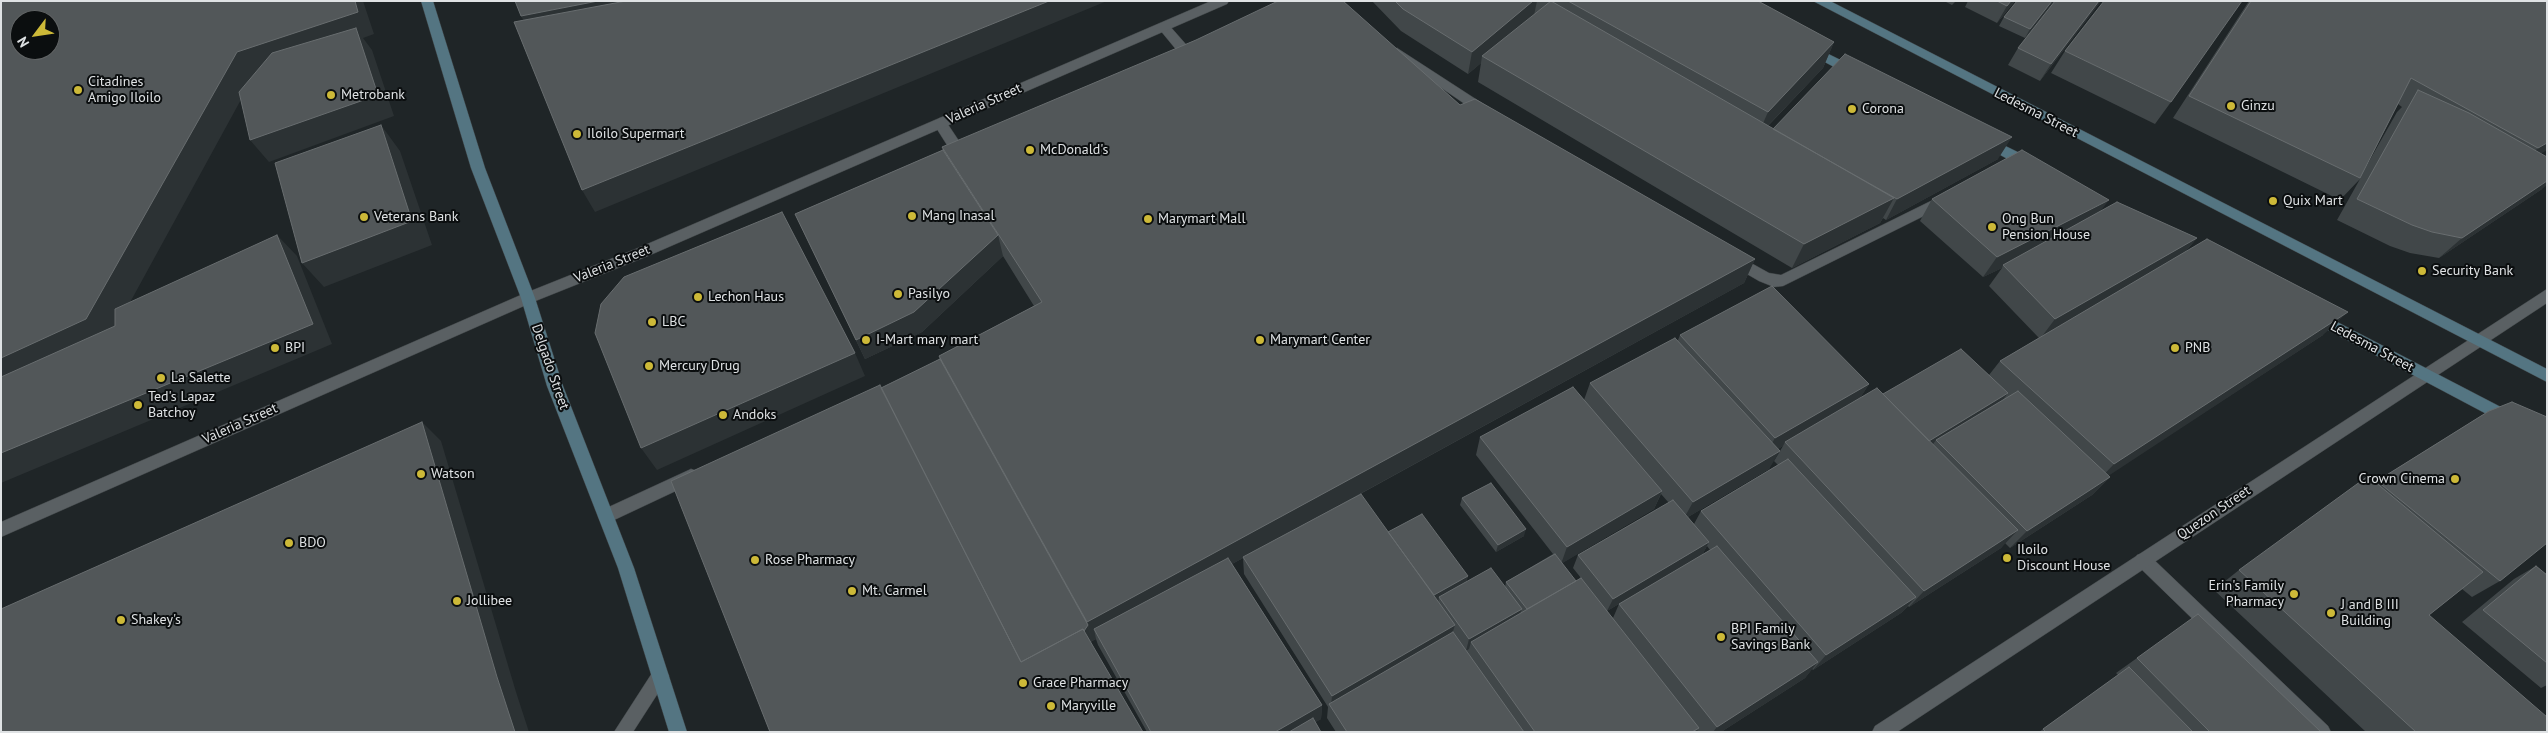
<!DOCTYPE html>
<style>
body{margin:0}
#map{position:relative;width:2548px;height:733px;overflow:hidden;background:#1f2527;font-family:"PT Sans",sans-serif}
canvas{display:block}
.frame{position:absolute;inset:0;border:2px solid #dfe2e4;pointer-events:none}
.north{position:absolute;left:10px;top:10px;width:50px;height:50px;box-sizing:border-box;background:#0b0e0f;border:1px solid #606364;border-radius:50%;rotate:239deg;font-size:14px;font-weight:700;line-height:20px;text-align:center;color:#dfe2e4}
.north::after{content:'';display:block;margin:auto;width:18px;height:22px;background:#cdb938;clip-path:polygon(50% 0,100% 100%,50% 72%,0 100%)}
</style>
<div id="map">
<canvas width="2548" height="733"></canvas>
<div class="frame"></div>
<div class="north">N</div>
</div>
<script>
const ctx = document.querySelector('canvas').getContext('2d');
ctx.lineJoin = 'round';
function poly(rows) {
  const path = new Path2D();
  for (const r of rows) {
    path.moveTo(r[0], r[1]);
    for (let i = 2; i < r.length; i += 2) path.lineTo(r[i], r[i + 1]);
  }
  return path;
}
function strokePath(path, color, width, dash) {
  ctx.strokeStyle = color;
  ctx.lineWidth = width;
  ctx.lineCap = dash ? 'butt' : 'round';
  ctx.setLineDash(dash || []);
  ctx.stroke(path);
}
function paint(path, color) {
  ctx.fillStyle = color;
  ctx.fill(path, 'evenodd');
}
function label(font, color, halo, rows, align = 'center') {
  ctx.font = font + ' "PT Sans",sans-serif';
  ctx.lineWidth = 4;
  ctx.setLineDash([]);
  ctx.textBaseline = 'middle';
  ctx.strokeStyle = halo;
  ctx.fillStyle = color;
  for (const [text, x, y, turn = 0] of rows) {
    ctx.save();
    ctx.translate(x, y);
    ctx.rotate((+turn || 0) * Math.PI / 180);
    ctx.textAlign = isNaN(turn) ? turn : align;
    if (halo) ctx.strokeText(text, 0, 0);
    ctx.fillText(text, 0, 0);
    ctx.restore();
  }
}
const lane = poly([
 [1164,23,1168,24,1198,58,1199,61,1198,64,1188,64,1160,30,1158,27,1160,24,1164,23],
 [1397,48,1491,109,1493,112,1491,115,1481,115,1393,55,1391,52,1397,48],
 [940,118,945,120,969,156,971,160,969,164,959,164,935,126,933,123,940,118],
 [1945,194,1952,199,1950,203,1783,286,1774,287,1759,281,1728,263,1726,259,1728,255,1733,253,1769,273,1781,275,1945,194],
 [691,469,697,471,699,476,697,481,612,521,606,523,600,521,598,516,600,511,691,469],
 [2143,553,2149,555,2328,726,2331,732,2309,732,2137,565,2135,560,2137,555,2143,553],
 [660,668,666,670,669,676,633,732,614,732,654,670,660,668]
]);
const street = poly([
 [1211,1,1229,1,1227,4,648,256,533,302,1,537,1,522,523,294,638,248,1211,1],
 [2547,289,2547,303,1897,732,1872,732,1875,726,2547,289]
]);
const secondary = poly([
 [421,1,433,1,485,168,535,298,563,386,634,568,687,732,669,732,618,568,547,386,521,298,471,168,421,1],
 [1813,1,1830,1,2547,369,2547,382,1813,1],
 [1810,45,1859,69,1860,72,1859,75,1849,75,1806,52,1804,49,1810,45],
 [1987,137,2034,160,2036,164,2034,168,2024,168,1982,145,1980,142,1982,139,1987,137],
 [2316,311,2547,431,2547,446,2311,321,2309,317,2311,313,2316,311]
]);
const wall = poly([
 [1372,1,1758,1,1834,42,1823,68,1768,126,1774,129,1998,159,1886,220,1883,218,1880,223,1792,268,1478,82,1481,63,1468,74,1401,31],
 [1944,1,1956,1,1952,5],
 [1968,1,2015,1,1997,23,1965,7],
 [2054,1,2025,38,1999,26,2004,17],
 [2055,1,2101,1,2040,81,2008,65,2018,48],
 [2249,1,2547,1,2541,154,2542,189,2439,258,2410,253,2390,246,2337,220,2360,179,2340,200,2173,118],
 [2398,104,2402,107,2397,112,2363,172],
 [2065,51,2171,102,2155,124,2051,73],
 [1460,105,1755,259,1744,283,1273,542,1388,532,1468,576,1466,582,1505,587,1506,582,1553,554,1476,455,1480,437,1584,400,1590,383,1678,340,1680,335,1869,384,1860,398,1989,375,2000,361,2039,338,1989,286,2002,268,1983,277,1920,221,1932,199,2101,211,2197,238,2185,252,2323,335,2108,475,2110,477,2092,495,2010,548,2005,543,2001,548,1909,607,1908,606,1901,613,1813,670,1812,669,1805,678,1721,732,1698,732,1697,730,1696,732,1336,732,1327,718,1328,707,1244,574,1243,558,1232,564,1322,705,1321,719,1315,722,1321,732,1147,732,1098,645,1096,639,1092,641,1091,642,881,388,940,359,939,356,1034,306,1003,256,922,332,865,359,805,235,795,214,943,150,942,147],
 [1783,446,1774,461,1778,465,1701,511,1694,524,1688,517,1769,469,1778,449],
 [1661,494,1669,503,1578,555,1573,568,1581,578,1576,581,1562,563,1654,509],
 [1707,546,1710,550,1619,604,1613,618,1607,611,1702,555],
 [2489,411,2500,581,2472,597,2462,589,2429,615,2547,732,2366,732,2214,590,2239,570,2375,482],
 [1462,498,1524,536,1496,552,1460,505],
 [2536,566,2547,575,2547,685,2541,688,2462,622,2514,579],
 [2137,658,2321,732,2039,732,2118,675,2116,673]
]);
const shadedWall = poly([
 [355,1,363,1,374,34,363,38,372,50,394,116,269,162,250,140,255,74,110,339,1,390,1,358,237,52],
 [598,1,647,1,530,32,521,16],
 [1049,1,1107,1,595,212,582,190],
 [1533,1,1537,1,1533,20,1482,56,1481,63,1468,74,1472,52],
 [2011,1,2015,1,1997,23,2007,6],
 [2052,1,2054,1,2025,38,2030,29],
 [2099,1,2101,1,2040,81,2051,64],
 [1834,42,1823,68,1757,137,1768,112],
 [381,125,400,151,432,245,324,287,302,263],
 [2012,137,1998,159,1886,220,1897,199],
 [2547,143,2547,150,2515,170,2538,148],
 [2547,181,2547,185,2542,189,2439,258,2462,238],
 [1894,198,1880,223,1792,268,1804,244],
 [2109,200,2093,221,2003,265,2002,268,1983,277,1997,257],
 [277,235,297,256,332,344,1,483,1,453],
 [998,235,1003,256,922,332,865,359,856,340],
 [2197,238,2179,259,2040,339,2055,319],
 [1755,259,1744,283,1099,637,1094,629,1096,639,1092,641,1087,622],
 [2348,312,2323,335,2093,486,2114,464],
 [855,353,865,376,657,470,641,448],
 [1869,384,1857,403,1785,442,1783,446,1764,457,1775,438],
 [2008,393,1997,408,1936,440,1931,447,1929,441],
 [422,422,441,441,516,692,529,732,515,732,497,677],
 [1780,451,1769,469,1683,520,1693,502],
 [2110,477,2092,495,2010,548,2027,531],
 [1662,491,1654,509,1561,564,1567,547],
 [1526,529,1524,536,1496,552,1498,545],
 [2018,530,2001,548,1909,607,1924,591],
 [1709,542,1702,555,1607,611,1613,599],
 [1468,576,1464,588,1439,597,1438,604,1433,596],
 [1916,597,1901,613,1813,670,1826,655],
 [1522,609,1517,621,1471,642,1469,649,1466,651,1469,639],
 [1088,625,1092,641,1089,647,1028,680],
 [1455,625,1450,641,1331,707,1332,696],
 [1818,662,1805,678,1721,732,1713,732,1717,727],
 [1322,705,1321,719,1299,732,1275,732]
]);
const building = poly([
 [1,1,355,1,358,12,237,52,86,319,1,358,1,1],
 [20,20,50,20,50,50,20,50,20,20],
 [515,1,598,1,521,16,515,1],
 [626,1,1049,1,582,190,514,22,626,1],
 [1278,1,1343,1,1460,105,1475,99,1755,259,1087,622,939,356,1042,302,942,147,1196,40,1278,1],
 [1395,1,1533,1,1472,52,1403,9,1395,1],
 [1551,1,1894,198,1804,244,1482,56,1551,1],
 [1568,1,1758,1,1834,42,1768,112,1568,1],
 [1997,1,2011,1,2007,6,1997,1],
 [2017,1,2052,1,2030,29,2004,17,2017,1],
 [2055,1,2099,1,2051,64,2018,48,2055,1],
 [2104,1,2242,1,2171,102,2065,51,2104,1],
 [2251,1,2547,1,2547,143,2538,148,2411,78,2360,178,2189,96,2251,1],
 [356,28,378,95,250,140,239,92,272,53,356,28],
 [1845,54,2012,137,1897,199,1773,129,1845,54],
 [2418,90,2469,113,2547,157,2547,181,2462,238,2432,232,2412,225,2357,199,2418,90],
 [381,125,412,221,302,263,275,163,381,125],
 [943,150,998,235,914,312,856,340,795,214,943,150],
 [2022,150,2109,200,1997,257,1932,199,2022,150],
 [2117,202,2197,238,2055,319,2003,265,2117,202],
 [782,212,855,353,641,448,595,333,601,304,624,277,782,212],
 [277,235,313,324,1,453,1,377,115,326,115,309,277,235],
 [2207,239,2348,312,2114,464,2000,361,2207,239],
 [1772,286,1869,384,1775,438,1680,335,1772,286],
 [1675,338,1780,451,1693,502,1590,383,1675,338],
 [1961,349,2008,393,1929,441,1883,394,1961,349],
 [940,359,1088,625,1084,631,1083,629,1021,662,881,388,940,359],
 [880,385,1021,662,1083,629,1143,732,770,732,671,481,880,385],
 [1573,387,1662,491,1567,547,1480,437,1573,387],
 [1877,388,2018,530,1924,591,1785,442,1877,388],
 [2018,391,2110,477,2027,531,1936,440,2018,391],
 [2512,402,2547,417,2547,543,2500,581,2377,481,2489,411,2512,402],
 [422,422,497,677,515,732,1,732,1,609,422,422],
 [1788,459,1916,597,1826,655,1701,511,1788,459],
 [2368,476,2483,572,2429,615,2547,717,2547,732,2416,732,2239,570,2368,476],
 [1491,483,1526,529,1498,545,1462,498,1491,483],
 [1361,494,1455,625,1332,696,1243,557,1361,494],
 [1673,500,1709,542,1613,599,1578,555,1673,500],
 [1422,514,1468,576,1434,595,1388,532,1422,514],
 [1717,546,1818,662,1717,727,1619,604,1717,546],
 [1555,554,1576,581,1527,609,1506,582,1555,554],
 [1228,558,1322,705,1275,732,1151,732,1094,629,1228,558],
 [2536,566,2547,575,2547,663,2483,610,2536,566],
 [1491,568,1522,609,1469,639,1439,597,1491,568],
 [1581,578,1699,728,1692,732,1535,732,1471,642,1581,578],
 [2198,614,2321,732,2210,732,2137,658,2198,614],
 [1453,632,1524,732,1347,732,1329,704,1453,632],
 [2129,667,2193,732,2046,732,2043,729,2129,667],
 [1313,718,1321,732,1289,732,1313,718]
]);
const markers = [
 [78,90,5,"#cdb938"],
 [331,95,5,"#cdb938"],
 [2231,106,5,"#cdb938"],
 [1852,109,5,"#cdb938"],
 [577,134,5,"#cdb938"],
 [1030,150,5,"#cdb938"],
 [2273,201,5,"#cdb938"],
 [912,216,5,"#cdb938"],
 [364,217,5,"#cdb938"],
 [1148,219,5,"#cdb938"],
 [1992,227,5,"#cdb938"],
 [2422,271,5,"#cdb938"],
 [898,294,5,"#cdb938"],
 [698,297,5,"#cdb938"],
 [652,322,5,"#cdb938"],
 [866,340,5,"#cdb938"],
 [1260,340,5,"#cdb938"],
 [275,348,5,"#cdb938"],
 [2175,348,5,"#cdb938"],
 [649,366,5,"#cdb938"],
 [161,378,5,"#cdb938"],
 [138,405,5,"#cdb938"],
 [723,415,5,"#cdb938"],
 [421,474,5,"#cdb938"],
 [2455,479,5,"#cdb938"],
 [289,543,5,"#cdb938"],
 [2007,558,5,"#cdb938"],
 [755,560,5,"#cdb938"],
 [852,591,5,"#cdb938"],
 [2294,594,5,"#cdb938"],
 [457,601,5,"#cdb938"],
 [2331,613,5,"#cdb938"],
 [121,620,5,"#cdb938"],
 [1721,637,5,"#cdb938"],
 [1023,683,5,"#cdb938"],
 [1051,706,5,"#cdb938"]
];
const poiNames = [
 ["Citadines",88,82],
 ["Amigo Iloilo",88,98],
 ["Metrobank",341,95],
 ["Ginzu",2241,106],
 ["Corona",1862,109],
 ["Iloilo Supermart",587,134],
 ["McDonald's",1040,150],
 ["Quix Mart",2283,201],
 ["Mang Inasal",922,216],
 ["Veterans Bank",374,217],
 ["Marymart Mall",1158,219],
 ["Ong Bun",2002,219],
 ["Pension House",2002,235],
 ["Security Bank",2432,271],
 ["Pasilyo",908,294],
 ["Lechon Haus",708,297],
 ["LBC",662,322],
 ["I-Mart mary mart",876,340],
 ["Marymart Center",1270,340],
 ["BPI",285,348],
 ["PNB",2185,348],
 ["Mercury Drug",659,366],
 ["La Salette",171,378],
 ["Ted's Lapaz",148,397],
 ["Batchoy",148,413],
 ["Andoks",733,415],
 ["Watson",431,474],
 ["Crown Cinema",2445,479,"right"],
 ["BDO",299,543],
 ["Iloilo",2017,550],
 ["Discount House",2017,566],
 ["Rose Pharmacy",765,560],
 ["Erin's Family",2284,586,"right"],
 ["Pharmacy",2284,602,"right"],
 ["Mt. Carmel",862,591],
 ["Jollibee",467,601],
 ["J and B III",2341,605],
 ["Building",2341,621],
 ["Shakey's",131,620],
 ["BPI Family",1731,629],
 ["Savings Bank",1731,645],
 ["Grace Pharmacy",1033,683],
 ["Maryville",1061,706]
];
const streetNames = [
 ["Valeria Street",984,104,-24],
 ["Ledesma Street",2036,113,27],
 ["Valeria Street",612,264,-22],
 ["Ledesma Street",2372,347,28],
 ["Delgado Street",550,367,71],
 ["Valeria Street",240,424,-24],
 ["Quezon Street",2214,513,-34]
];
strokePath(lane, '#3c4143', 1);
strokePath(street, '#3c4143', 1);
strokePath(secondary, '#3c4143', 1);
paint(lane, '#5a6063');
paint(street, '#5a6063');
paint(secondary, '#547582');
paint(wall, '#414749');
paint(shadedWall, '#2c3234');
paint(building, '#525759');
strokePath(building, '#686d6f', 1);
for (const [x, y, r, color] of markers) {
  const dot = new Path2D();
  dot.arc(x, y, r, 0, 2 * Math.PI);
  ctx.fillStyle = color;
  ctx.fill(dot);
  strokePath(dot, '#0b0e0f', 2);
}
label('14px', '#dfe2e4', '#0b0e0f', poiNames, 'left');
label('14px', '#dfe2e4', '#0b0e0f', streetNames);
</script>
